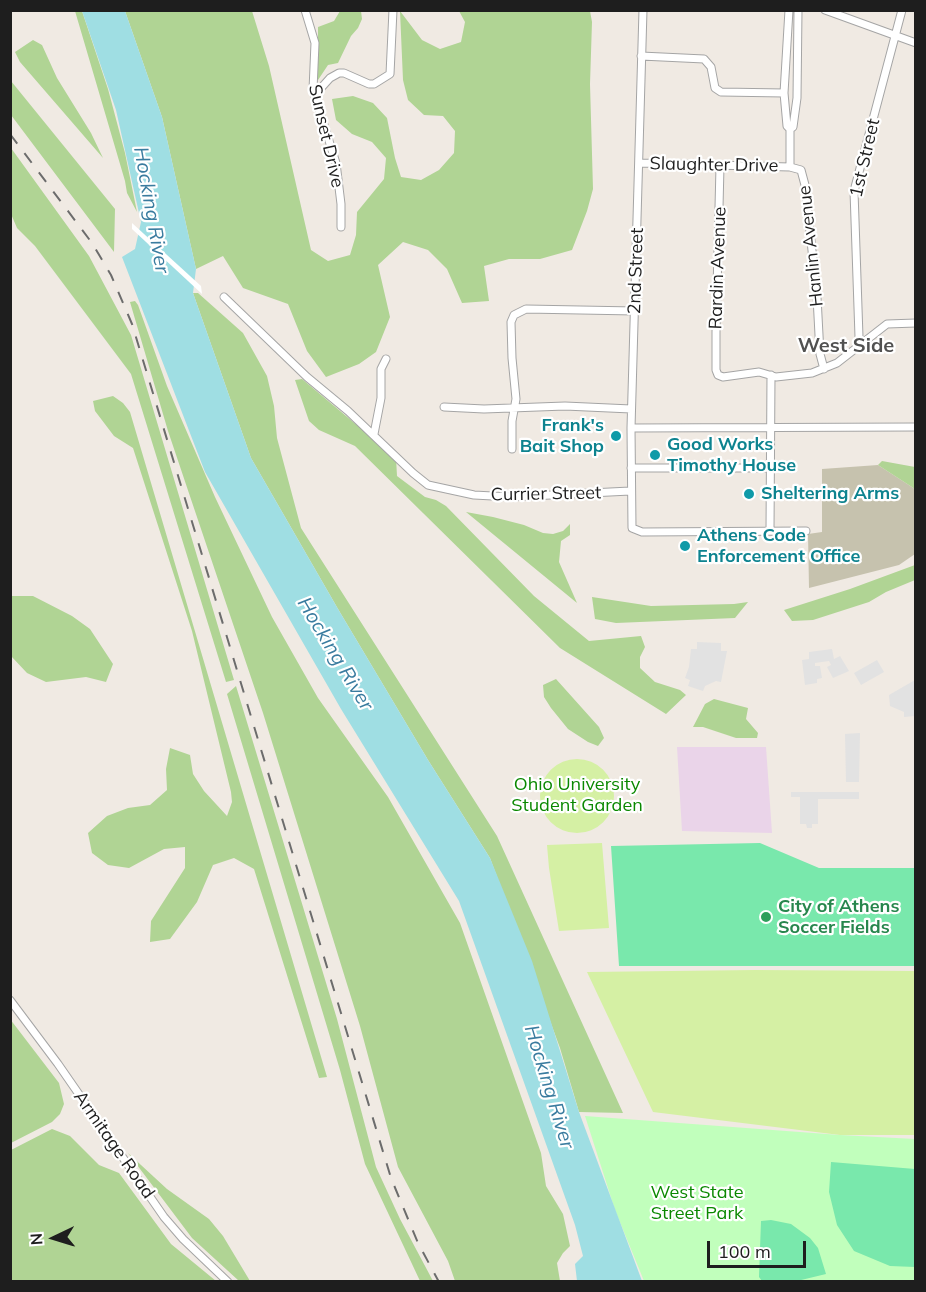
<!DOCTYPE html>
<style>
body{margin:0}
#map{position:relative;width:926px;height:1292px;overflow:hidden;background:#f0eae3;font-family:Mulish,sans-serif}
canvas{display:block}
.frame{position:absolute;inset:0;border:12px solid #1e1e1e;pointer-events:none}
.north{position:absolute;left:24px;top:1208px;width:60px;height:60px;-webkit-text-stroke:4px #fff;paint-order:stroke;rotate:266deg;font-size:16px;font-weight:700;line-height:24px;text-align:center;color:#1e1e1e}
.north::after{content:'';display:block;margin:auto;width:21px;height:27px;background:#1e1e1e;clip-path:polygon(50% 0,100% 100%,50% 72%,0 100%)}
.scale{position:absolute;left:707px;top:1241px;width:99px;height:27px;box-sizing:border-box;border:3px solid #1e1e1e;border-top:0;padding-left:8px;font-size:18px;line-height:21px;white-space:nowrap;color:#1e1e1e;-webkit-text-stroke:4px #fff;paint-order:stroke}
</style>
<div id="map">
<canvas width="926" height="1292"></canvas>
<div class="frame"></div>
<div class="north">N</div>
<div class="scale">100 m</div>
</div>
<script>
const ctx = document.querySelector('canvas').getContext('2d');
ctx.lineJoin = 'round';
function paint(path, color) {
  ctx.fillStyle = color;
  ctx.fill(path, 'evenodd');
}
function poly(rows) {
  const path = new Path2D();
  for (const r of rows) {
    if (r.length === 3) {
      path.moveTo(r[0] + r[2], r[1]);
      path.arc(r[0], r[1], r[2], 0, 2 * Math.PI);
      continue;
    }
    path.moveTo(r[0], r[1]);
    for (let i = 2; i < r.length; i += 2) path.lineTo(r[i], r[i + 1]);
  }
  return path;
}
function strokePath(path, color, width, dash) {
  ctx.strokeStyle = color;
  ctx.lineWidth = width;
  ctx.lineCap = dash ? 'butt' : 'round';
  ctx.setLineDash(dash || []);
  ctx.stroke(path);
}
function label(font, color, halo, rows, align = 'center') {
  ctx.font = font + ' Mulish,sans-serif';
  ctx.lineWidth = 4.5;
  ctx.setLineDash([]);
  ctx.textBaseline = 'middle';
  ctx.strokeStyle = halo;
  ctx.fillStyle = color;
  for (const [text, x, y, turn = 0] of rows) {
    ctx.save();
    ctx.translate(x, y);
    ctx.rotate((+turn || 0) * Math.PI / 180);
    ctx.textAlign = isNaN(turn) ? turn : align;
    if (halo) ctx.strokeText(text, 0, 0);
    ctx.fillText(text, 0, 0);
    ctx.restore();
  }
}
const industrial = poly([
 [677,747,766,747,772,833,682,831]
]);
const construction = poly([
 [878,465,915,489,915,554,899,565,809,588,808,534,822,532,822,469]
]);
const grass = poly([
 [577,796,37],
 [602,843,609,928,559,931,549,868,547,845],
 [755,970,915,971,915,1135,840,1135,653,1112,587,972]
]);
const forest = poly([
 [75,11,82,11,108,89,125,153,137,212,127,193,125,181],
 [125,11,252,11,269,66,311,250,328,261,350,255,356,235,357,212,384,179,386,158,372,142,352,134,336,120,332,99,353,96,373,103,387,118,395,158,401,177,421,180,439,170,454,153,455,131,443,116,424,115,408,100,403,80,400,11,422,40,440,49,461,42,465,22,459,11,590,11,592,22,590,84,593,189,587,211,572,250,540,259,509,259,484,266,489,301,462,303,447,269,428,250,403,242,378,265,390,317,376,352,359,364,326,377,307,351,288,304,243,288,223,256,196,269,162,117],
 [340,11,361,11,362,19,358,28,351,36,338,63,328,65,318,80,318,27,334,21],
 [33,40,42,45,57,78,91,133,103,158,20,62,15,52],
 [11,81,115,209,114,252,11,115],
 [11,148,89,256,131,335,234,680,226,682,131,374,35,246,17,228,11,214],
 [193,293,198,293,243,333,267,376,274,406,277,438,301,528,497,836,623,1113,579,1112,560,1048,490,858,428,760,338,609,251,458],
 [135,301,138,305,167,386,215,497,272,617,318,698,388,797,460,923,541,1153,546,1186,563,1214,570,1246,563,1253,557,1263,560,1281,455,1281,448,1261,398,1167,360,1026,263,713,168,431,130,302],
 [302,379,396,458,397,476,425,497,436,500,446,506,534,596,589,641,641,636,645,647,640,657,640,668,655,682,680,690,686,695,666,714,560,648,355,446,319,430,309,421,295,380],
 [113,396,123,403,130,412,327,1077,319,1078,254,869,234,858,213,865,197,902,170,939,150,942,151,921,185,868,185,847,164,849,129,868,108,865,92,853,88,833,107,816,128,808,150,805,167,790,166,769,170,748,190,755,193,774,204,791,227,816,232,802,231,792,192,631,133,448,114,436,95,411,93,401],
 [882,461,915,467,915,489,878,465],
 [466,512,493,517,524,525,543,533,553,534,563,531,570,524,570,535,561,541,559,562,577,603],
 [915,565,915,580,886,592,869,602,813,620,792,621,784,610,850,589],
 [10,596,33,596,72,616,90,629,113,664,106,682,86,677,46,682,27,673,11,656],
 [592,597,651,606,734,604,748,602,735,618,616,623,595,619],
 [556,679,599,727,604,738,598,746,588,742,568,729,551,708,544,697,543,685],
 [236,686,337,1019,376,1167,400,1219,433,1281,420,1281,365,1164,340,1070,227,694],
 [714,699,748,708,746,719,758,733,757,738,736,738,703,727,693,727,705,704],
 [10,1019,59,1083,64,1104,60,1114,52,1122,11,1143],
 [52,1129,70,1136,99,1165,119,1173,171,1244,216,1281,11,1281,11,1150],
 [128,1153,167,1189,209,1219,223,1236,250,1281,239,1281,192,1238]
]);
const park = poly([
 [585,1116,840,1135,915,1139,915,1281,644,1281,615,1210]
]);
const pitch = poly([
 [760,843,819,868,915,868,915,966,619,966,611,846],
 [831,1162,915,1169,915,1267,890,1266,854,1251,837,1225,829,1192],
 [771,1220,791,1224,810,1238,818,1248,826,1274,797,1281,762,1281,759,1277,761,1221]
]);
const parking = poly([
 [697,642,721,643,721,651,727,651,721,682,716,681,705,686,703,691,688,686,690,680,685,678,689,667,691,649,697,649],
 [832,649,834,659,840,656,849,671,833,678,827,667,831,665,829,661,815,663,815,666,820,666,822,678,817,679,817,683,805,685,802,660,809,659,809,652],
 [877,660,884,672,861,685,854,673],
 [915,680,915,716,904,717,904,712,890,706,889,695],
 [860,733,859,782,846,782,845,734],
 [791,792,859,792,859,799,818,799,818,824,812,824,812,828,807,828,806,824,800,824,800,797,791,797]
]);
const water = poly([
 [82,11,125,11,162,117,196,269,193,293,251,458,338,609,428,760,490,858,532,961,579,1112,642,1281,577,1281,575,1264,583,1256,575,1225,459,901,341,709,205,472,122,257,135,249,141,222,116,110]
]);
const pier = poly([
 [132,223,201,286,202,294,132,229]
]);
const street = poly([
 [305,10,315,43,313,90,336,163,341,204,341,227],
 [643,10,631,428,632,528,642,532,806,531],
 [789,10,784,93,787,126,790,129],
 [825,10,916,43],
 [641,56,704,59,711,67,715,88,721,92,784,93],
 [313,90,321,88,330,78,339,73,344,73,369,84,374,84,390,74,393,10],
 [639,163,790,167,801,170,805,185,817,297,820,354,824,369],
 [720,166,716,332,716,370,718,375,723,377,759,372,776,377,812,373,837,363,887,324,916,323],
 [790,167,790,129,793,127,797,98,798,10],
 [224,297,307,377,348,411,413,473,428,485,474,495,511,497,630,491],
 [862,344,859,337,854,191,902,10],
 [444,407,484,409,565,406,631,409],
 [631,428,916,427],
 [374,434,381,398,381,369,386,359],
 [512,449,512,421,516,399,512,358,511,322,514,315,526,309,635,311],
 [631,468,770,468],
 [770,530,771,375],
 [10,1000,58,1064,164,1217,183,1239,228,1282]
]);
const rail = poly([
 [10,134,92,243,111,275,132,324,391,1178,418,1243,439,1282]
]);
const markers = [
 [616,436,6,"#0f9aa8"],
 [655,455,6,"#0f9aa8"],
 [749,494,6,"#0f9aa8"],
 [685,546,6,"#0f9aa8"],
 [766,917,6,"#2e9e5b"]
];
const streetNames = [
 ["Sunset Drive",326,136,77],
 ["1st Street",865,158,-77],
 ["Slaughter Drive",714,165,1],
 ["Hanlin Avenue",811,246,-96],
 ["Rardin Avenue",718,268,-88],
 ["2nd Street",636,271,-88],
 ["Currier Street",546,494,-1],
 ["Armitage Road",114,1145,55]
];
const cultureNames = [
 ["Frank's",604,426,"right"],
 ["Bait Shop",604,447,"right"],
 ["Good Works",667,445],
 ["Timothy House",667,466],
 ["Sheltering Arms",761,494],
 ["Athens Code",697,536],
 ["Enforcement Office",697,557]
];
const parkNames = [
 ["Ohio University",577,785],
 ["Student Garden",577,806],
 ["West State",697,1193],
 ["Street Park",697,1214]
];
const leisureNames = [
 ["City of Athens",778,907],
 ["Soccer Fields",778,928]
];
const waterNames = [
 ["Hocking River",151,210,80],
 ["Hocking River",335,654,59],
 ["Hocking River",549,1087,73]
];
const neighbourhoodNames = [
 ["West Side",846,346]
];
paint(industrial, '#ead4e9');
paint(construction, '#c6c2ae');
paint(grass, '#d5f0a4');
paint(forest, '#b0d494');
paint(park, '#c1ffbc');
paint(pitch, '#79e8ac');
paint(parking, '#e2e2e2');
paint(water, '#9fdee3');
paint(pier, '#fff');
strokePath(street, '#a5a5a5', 9);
strokePath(street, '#fff', 7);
strokePath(rail, '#6c6c6c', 2, [12, 12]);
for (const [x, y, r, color] of markers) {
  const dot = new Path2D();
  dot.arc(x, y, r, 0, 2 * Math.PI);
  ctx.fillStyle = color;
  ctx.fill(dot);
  strokePath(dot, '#fff', 2);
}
label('18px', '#1e1e1e', '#fff', streetNames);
label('bold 18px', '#0d838f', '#fff', cultureNames, 'left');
label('18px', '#0a8800', '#fff', parkNames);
label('bold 18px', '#27864d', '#fff', leisureNames, 'left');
label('italic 20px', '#3a7c9f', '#fff', waterNames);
label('bold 20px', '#515151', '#fff', neighbourhoodNames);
</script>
